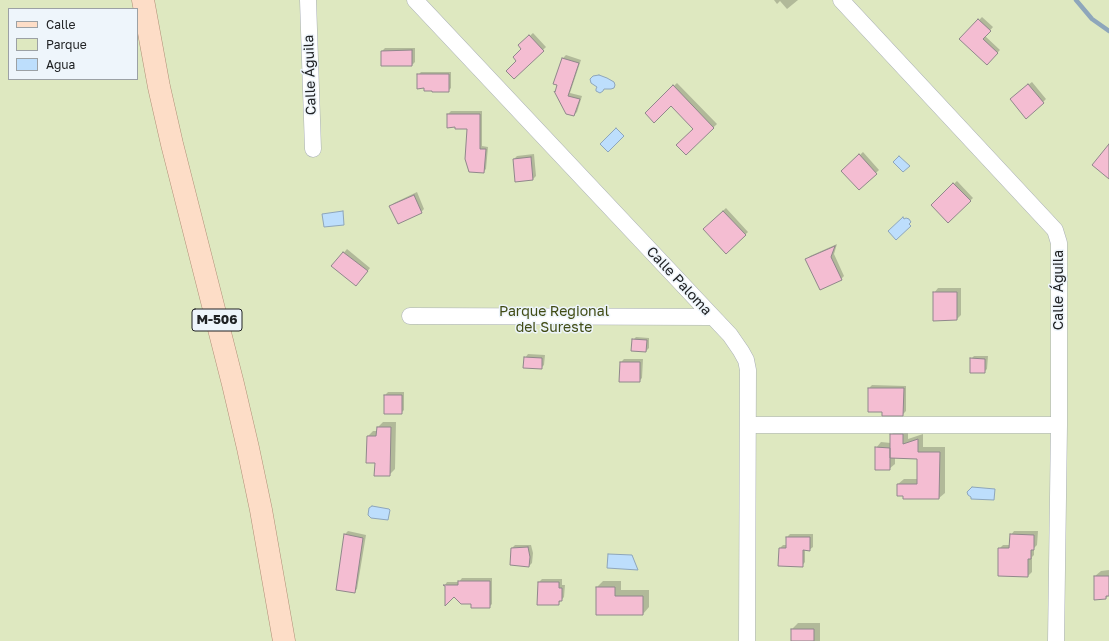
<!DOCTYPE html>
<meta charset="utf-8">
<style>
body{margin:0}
#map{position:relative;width:1109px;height:641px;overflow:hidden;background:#eef5fb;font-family:"Golos Text",sans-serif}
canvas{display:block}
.legend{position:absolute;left:8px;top:8px;width:130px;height:72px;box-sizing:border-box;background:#eef5fb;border:1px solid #9ca1a5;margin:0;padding:5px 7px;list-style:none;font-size:12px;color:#202224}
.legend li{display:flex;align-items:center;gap:8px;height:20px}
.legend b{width:20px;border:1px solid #9ca1a5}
</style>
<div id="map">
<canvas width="1109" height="641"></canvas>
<ul class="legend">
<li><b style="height:5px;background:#fdddc7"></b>Calle</li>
<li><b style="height:11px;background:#dee8c0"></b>Parque</li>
<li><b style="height:11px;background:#bddefc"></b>Agua</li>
</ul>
</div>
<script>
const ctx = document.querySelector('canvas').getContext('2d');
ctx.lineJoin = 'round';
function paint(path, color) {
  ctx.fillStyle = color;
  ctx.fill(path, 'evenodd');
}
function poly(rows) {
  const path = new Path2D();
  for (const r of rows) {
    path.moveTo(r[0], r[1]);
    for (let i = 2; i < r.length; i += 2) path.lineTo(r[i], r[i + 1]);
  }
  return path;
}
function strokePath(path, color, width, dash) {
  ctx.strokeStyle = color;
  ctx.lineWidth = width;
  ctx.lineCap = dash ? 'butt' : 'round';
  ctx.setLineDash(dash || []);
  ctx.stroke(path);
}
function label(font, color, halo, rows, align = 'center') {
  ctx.font = font + ' "Golos Text",sans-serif';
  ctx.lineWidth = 3;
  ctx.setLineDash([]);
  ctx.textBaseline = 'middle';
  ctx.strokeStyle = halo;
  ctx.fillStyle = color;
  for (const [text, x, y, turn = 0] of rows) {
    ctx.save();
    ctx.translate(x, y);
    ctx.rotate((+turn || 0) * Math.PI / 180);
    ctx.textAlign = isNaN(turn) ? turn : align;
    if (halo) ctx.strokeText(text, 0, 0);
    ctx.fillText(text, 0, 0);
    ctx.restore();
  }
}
const green = poly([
 [0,0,1109,0,1109,641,0,641],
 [9,9,137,9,137,79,9,79]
]);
const water = poly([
 [599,75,607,78,614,82,615,85,614,88,611,89,604,89,603,91,600,93,596,91,596,89,597,87,591,83,590,79,593,76,599,75],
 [616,128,624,136,608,152,600,144,616,128],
 [899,156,910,166,903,172,893,162,899,156],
 [343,211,344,225,324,227,322,214,343,211],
 [903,217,904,219,906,218,909,219,911,222,909,224,911,226,896,240,888,231,903,217],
 [972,487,995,489,994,500,971,499,971,497,968,495,967,492,972,487],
 [372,506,389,509,390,510,388,520,371,518,368,515,369,508,372,506],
 [608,554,632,555,638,570,607,568,608,554]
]);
const shadow = poly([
 [774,0,798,0,787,9,780,1,777,4],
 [982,17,993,27,985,36,1000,50,987,63,961,39],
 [533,33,546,47,514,78,518,61,523,49,520,45],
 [385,48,415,48,415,62,412,65,382,65,382,51],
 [566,55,581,60,570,93,582,96,577,112,574,115,558,85,563,58],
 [421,72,451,72,451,88,448,91,418,75],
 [1032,82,1046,99,1043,102,1014,96],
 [677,83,717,124,686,154,695,129,671,105,646,113],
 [451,111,482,111,482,146,488,147,486,169,483,172,469,128,456,126,448,114],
 [863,152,879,170,859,189,843,171],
 [534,154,536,176,533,179,516,181,514,159,517,156],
 [957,181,973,198,948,222,932,205],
 [417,192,424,209,421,212,391,206,394,203],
 [726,208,748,232,726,253,704,229],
 [837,244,834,254,844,276,841,279,807,260,810,256],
 [347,249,370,268,359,282,333,266],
 [938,288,961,288,961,315,957,319,934,293],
 [636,337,649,338,649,348,646,351,633,340],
 [528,354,545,355,544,365,541,368,525,358],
 [974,356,988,356,987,369,984,372,971,359],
 [624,359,643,359,642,378,639,381,621,362],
 [872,385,906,386,906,411,903,414,883,411,869,388],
 [388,392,404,392,404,410,401,413,385,395],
 [383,422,396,422,395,469,389,475,368,436,373,431,378,431,378,427],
 [897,429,908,429,908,439,923,434,923,447,945,447,945,493,939,498,904,498,904,495,898,484,904,479,918,479,918,458,895,457,895,464,889,469,876,448,881,442,891,443,891,435],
 [348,531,366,535,357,589,354,592,345,534],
 [1014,531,1038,531,1037,545,1034,548,1034,555,1032,557,1032,572,1028,576,999,549,1003,545,1010,545,1011,535],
 [790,534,813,534,813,547,809,550,805,549,805,562,802,566,780,548,783,545,787,545,787,537],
 [515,545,531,545,533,553,532,563,529,566,512,548],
 [1109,570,1109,595,1106,598,1095,599,1095,576,1101,571],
 [462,578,492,578,492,604,489,607,472,603,445,585,447,582,459,582],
 [542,579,562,579,562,585,565,585,564,597,558,604,539,582],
 [603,581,621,581,621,590,649,590,649,607,643,614,597,587],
 [798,623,820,623,820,641,792,641,792,629]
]);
const stream = poly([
 [1076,0,1092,19,1109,31]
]);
const building = poly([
 [978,19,991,31,983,39,998,53,987,65,959,39,978,19],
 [529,35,544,51,514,79,506,71,516,61,513,57,521,49,518,45,529,35],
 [412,50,412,66,381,66,381,51,412,50],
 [562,58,579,63,568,96,580,99,574,116,566,114,554,91,555,92,557,85,553,84,562,58],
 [417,74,449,74,449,92,432,92,432,91,424,91,424,88,417,89,417,74],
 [1028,84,1044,103,1026,119,1010,99,1028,84],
 [673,85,714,128,686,155,676,145,693,129,671,106,654,123,645,113,673,85],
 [447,114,480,114,480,149,486,149,484,173,469,172,465,159,467,129,455,129,455,127,447,128,447,114],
 [1109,144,1109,179,1092,165,1109,144],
 [859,154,877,174,859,190,841,171,859,154],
 [531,157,533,180,515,182,513,159,531,157],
 [953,183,971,201,948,223,931,205,953,183],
 [414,195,422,213,398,224,389,206,414,195],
 [723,211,746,235,726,254,703,229,723,211],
 [835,246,831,257,842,280,820,290,805,259,835,246],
 [343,252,368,271,356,286,331,266,343,252],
 [933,292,957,292,957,320,933,321,933,292],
 [632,339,647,340,646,352,631,351,632,339],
 [524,357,542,358,542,369,523,368,524,357],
 [970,358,985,359,985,373,970,373,970,358],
 [620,362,640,362,640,382,619,382,620,362],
 [868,388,904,388,903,416,882,416,882,412,868,412,868,388],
 [384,395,402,395,402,414,384,414,384,395],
 [377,427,391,427,390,476,374,476,375,463,366,463,367,436,376,436,377,427],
 [890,434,903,434,903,444,918,439,918,452,940,452,939,499,903,499,903,496,897,496,897,484,917,484,917,459,890,458,890,434],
 [875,447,890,448,890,470,875,470,875,447],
 [344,534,363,538,355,593,336,590,344,534],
 [1010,534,1034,535,1034,550,1031,550,1031,559,1028,559,1028,577,998,576,998,548,1009,548,1010,534],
 [786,537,810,537,810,551,803,550,803,567,778,566,779,548,786,548,786,537],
 [528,547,530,557,529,567,510,565,511,548,528,547],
 [1094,576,1109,576,1109,596,1106,596,1106,599,1094,600,1094,576],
 [458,581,490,581,490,608,471,608,471,604,461,604,454,597,445,606,445,586,443,585,458,585,458,581],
 [538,582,559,582,559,588,562,588,562,601,559,601,559,605,537,605,538,582],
 [596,587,615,587,615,596,643,596,643,615,596,615,596,587],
 [791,629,814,629,814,641,791,641,791,629]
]);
const minor = poly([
 [308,0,313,149],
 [415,0,713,317,730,335,741,351,746,360,748,370,747,641],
 [841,0,1055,230,1059,243,1059,425,1056,641],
 [410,316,713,317],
 [749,425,1059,425]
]);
const primary = poly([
 [143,0,159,87,172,144,233,384,248,448,261,510,284,641]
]);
const shields = [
 [217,320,50]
];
const shieldNames = [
 ["M-506",217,320]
];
const streetNames = [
 ["Calle Águila",310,75,-92],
 ["Calle Paloma",679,281,47],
 ["Calle Águila",1059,290,-90]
];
const parkNames = [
 ["Parque Regional",554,312],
 ["del Sureste",554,328]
];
paint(green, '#dee8c0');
paint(water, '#bddefc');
strokePath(water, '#8ea6bb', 1);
paint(shadow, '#0003');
strokePath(stream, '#8ea6bb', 4.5);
paint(building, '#f4bdd2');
strokePath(building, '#90888b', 1);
strokePath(minor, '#a9afb6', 17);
strokePath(primary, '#ae8d75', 23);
strokePath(minor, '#fff', 16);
strokePath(primary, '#fdddc7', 22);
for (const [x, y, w] of shields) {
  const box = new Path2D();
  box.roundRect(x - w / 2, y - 11, w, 22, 3);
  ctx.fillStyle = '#eef5fb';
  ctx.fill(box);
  strokePath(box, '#202224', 1);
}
label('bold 13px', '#202224', null, shieldNames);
label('14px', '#202224', '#eef5fb', streetNames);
label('14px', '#414c15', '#eef5fb', parkNames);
</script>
